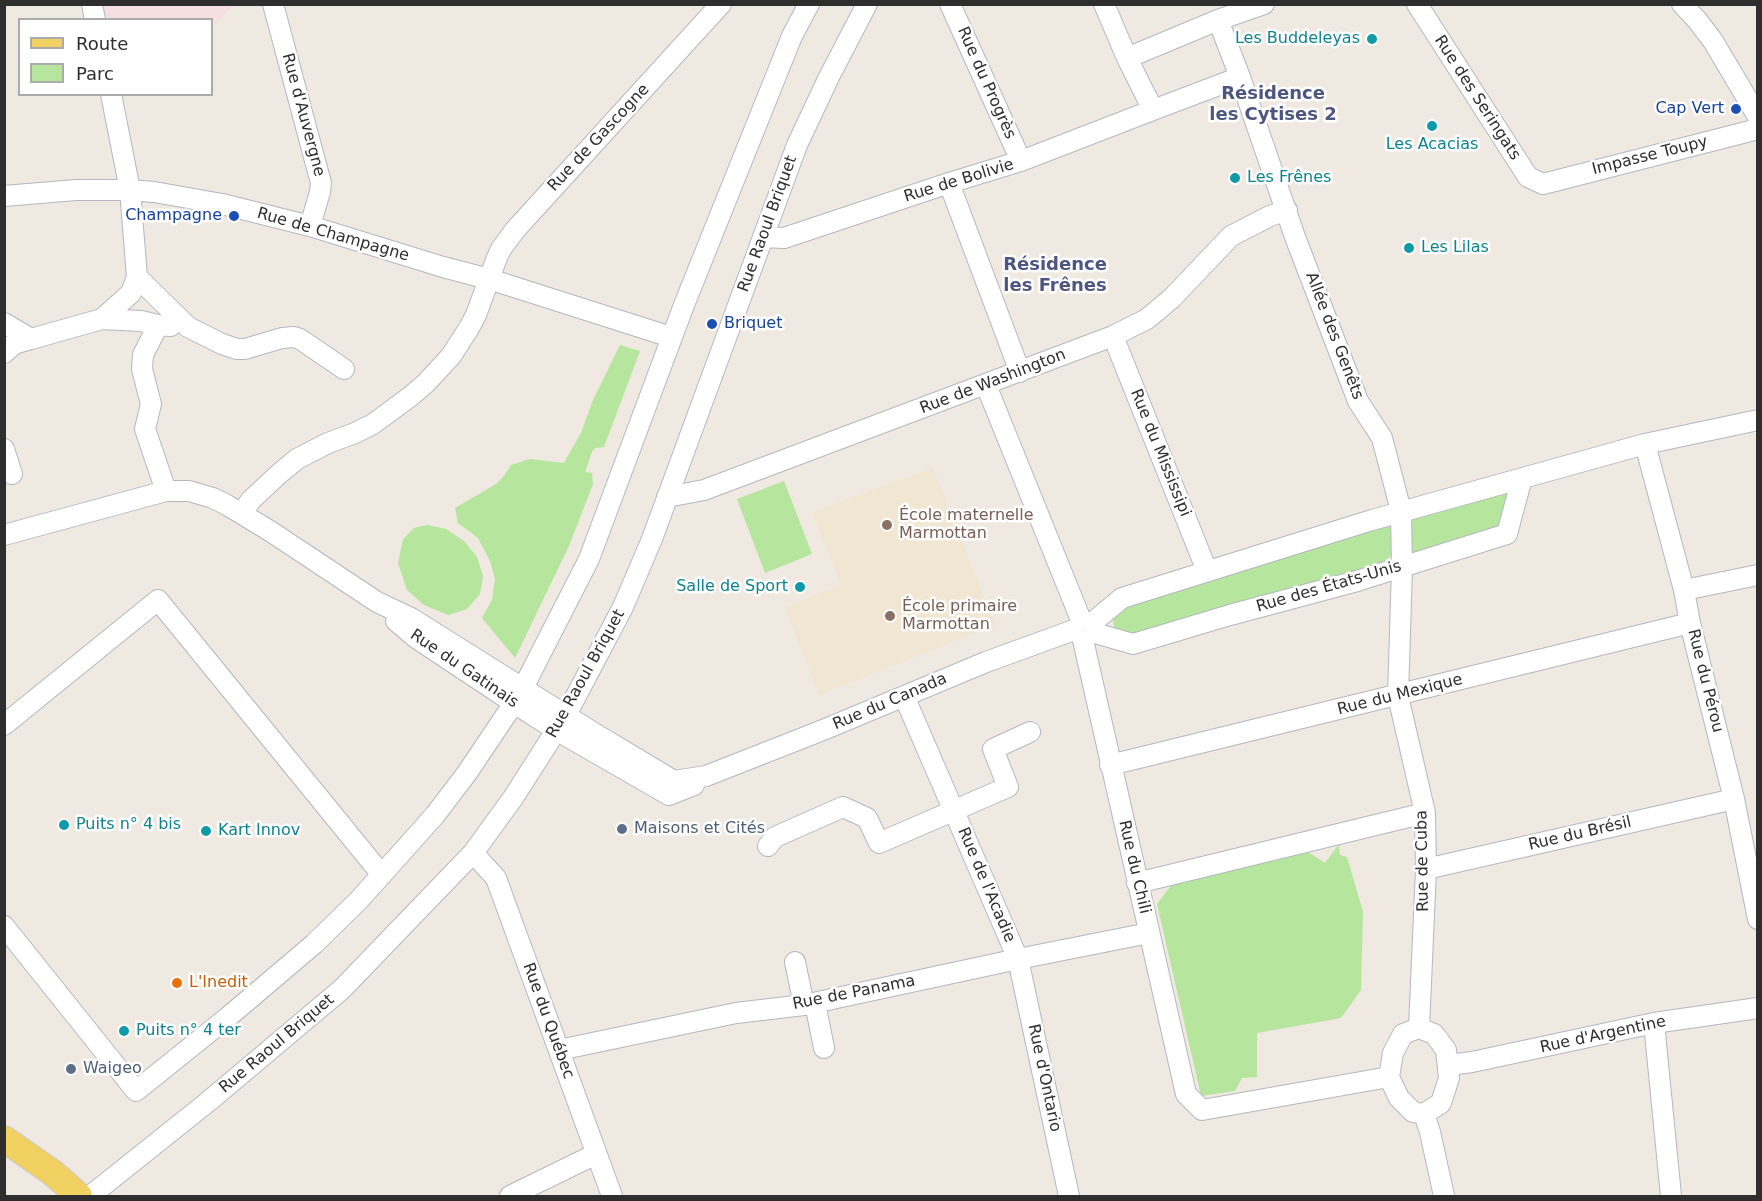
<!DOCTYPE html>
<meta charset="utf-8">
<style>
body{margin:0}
#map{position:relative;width:1762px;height:1201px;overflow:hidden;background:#efe9e1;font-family:"DejaVu Sans",sans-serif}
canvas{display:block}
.frame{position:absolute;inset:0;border:6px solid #2e2e2e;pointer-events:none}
.legend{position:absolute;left:18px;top:18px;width:195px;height:78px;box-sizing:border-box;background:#fff;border:2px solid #ababab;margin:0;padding:8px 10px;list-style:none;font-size:18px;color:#2e2e2e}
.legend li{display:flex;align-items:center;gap:12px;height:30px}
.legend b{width:30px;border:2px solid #ababab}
</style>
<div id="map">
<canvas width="1762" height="1201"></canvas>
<div class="frame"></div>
<ul class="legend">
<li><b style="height:8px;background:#f2d163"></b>Route</li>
<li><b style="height:16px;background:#b6e59e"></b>Parc</li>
</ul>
</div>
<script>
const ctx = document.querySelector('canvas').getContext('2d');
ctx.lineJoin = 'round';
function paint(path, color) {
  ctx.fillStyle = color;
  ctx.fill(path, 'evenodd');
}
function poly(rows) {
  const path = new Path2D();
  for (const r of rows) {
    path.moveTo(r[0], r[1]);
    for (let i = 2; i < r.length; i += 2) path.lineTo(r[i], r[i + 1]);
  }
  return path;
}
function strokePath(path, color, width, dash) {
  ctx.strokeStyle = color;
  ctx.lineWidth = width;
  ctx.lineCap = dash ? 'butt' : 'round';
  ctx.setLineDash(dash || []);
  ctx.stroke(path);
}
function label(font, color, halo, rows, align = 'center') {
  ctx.font = font + ' "DejaVu Sans",sans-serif';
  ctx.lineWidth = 5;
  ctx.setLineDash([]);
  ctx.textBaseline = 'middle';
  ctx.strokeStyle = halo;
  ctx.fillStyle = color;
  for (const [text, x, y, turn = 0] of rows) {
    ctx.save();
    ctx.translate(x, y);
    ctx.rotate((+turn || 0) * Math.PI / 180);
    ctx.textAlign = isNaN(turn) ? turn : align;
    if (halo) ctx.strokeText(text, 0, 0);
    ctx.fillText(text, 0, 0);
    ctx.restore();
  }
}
const education = poly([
 [933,468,995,625,819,695,785,607,841,585,812,512]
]);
const medical = poly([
 [103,5,103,4,233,5,212,28,212,20,106,19]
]);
const green = poly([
 [620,345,640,351,604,447,595,448,592,452,585,472,592,473,593,484,569,546,515,658,482,618,492,600,495,579,490,561,478,538,458,523,455,508,496,484,504,476,511,465,530,459,564,463,581,433,593,400],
 [784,481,812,554,765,573,737,499],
 [1501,487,1511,492,1508,521,1495,533,1414,554,1406,550,1409,511],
 [1392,524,1392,554,1385,563,1122,637,1116,635,1111,611],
 [427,525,446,529,464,541,477,557,483,576,480,594,467,609,448,615,424,605,407,590,398,563,403,539,414,528],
 [1339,844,1340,855,1347,857,1363,912,1361,990,1341,1018,1257,1033,1257,1077,1242,1078,1235,1091,1201,1096,1157,904,1173,883,1308,852,1325,863]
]);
const minor = poly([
 [92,4,95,20],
 [273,4,321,183,320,192,310,226],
 [950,4,1021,161],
 [1104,4,1127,58,1153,110,1240,77],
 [1417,4,1528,177,1543,184,1758,129],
 [1682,4,1697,20,1713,41,1758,117],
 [1218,20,1240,77,1295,237,1358,401,1382,438,1401,511,1402,568,1398,696,1425,813,1426,869,1419,1028],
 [1127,58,1218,20,1264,4],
 [949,183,1020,372],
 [4,196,76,190,130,190,154,192,222,204,310,226,443,267,489,279,671,337],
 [763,237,784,238,949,183,1021,161,1153,110],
 [137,277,188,327,222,344,237,349,245,349,282,338,294,337,300,339,344,369],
 [102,319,131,293,137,277,130,190,111,94],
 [4,323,31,339,14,344,4,353],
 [158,325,143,355,142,369,151,404,145,429,166,491],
 [1113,336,1207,571],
 [31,339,102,319,141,321,158,325,171,326],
 [986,385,1081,620],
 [1645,444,1684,590,1690,623,1734,799,1758,919],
 [4,449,12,474],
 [667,497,704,490,1113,336,1147,319,1172,298,1231,236,1270,216,1287,210],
 [242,513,251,500,280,473,297,459,328,443,355,433,373,424,411,396,426,383,451,356,469,328,476,315,496,260,501,249,515,230,721,4],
 [4,535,166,491,189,491,213,498,227,505,270,531,377,602,411,618,594,733,674,781,706,776,823,730,986,662,1074,630],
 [1684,590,1758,575],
 [396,621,416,638,514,703,556,730,669,795,694,785],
 [1092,623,1122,598,1372,520,1645,444,1758,420],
 [1095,633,1133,644,1230,615,1357,581,1507,534,1522,478],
 [1083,640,1186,1094,1202,1110,1389,1077,1393,1053,1403,1034,1419,1028,1434,1034,1446,1050,1449,1078,1441,1103,1424,1114,1413,1112,1399,1098,1389,1077],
 [523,688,589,559,684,305,792,36,809,4],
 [904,696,1018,959,1069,1196],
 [4,725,158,600,382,875],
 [1110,765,1690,623],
 [768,846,775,837,843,807,867,818,879,843,1008,787,993,749,1030,732],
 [473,853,496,878,612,1196],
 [1426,869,1734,799],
 [1137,883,1425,813],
 [4,926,136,1091,228,1017,314,944,359,900,435,815,467,773,514,703],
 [795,962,804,1005],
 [815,1003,824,1048],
 [1654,1023,1671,1196],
 [559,1050,736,1013,804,1005,1018,959,1149,933],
 [1449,1065,1472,1062,1654,1023,1758,1008],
 [1424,1114,1430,1132,1444,1196],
 [90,1196,209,1101,342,989,473,853,513,798,566,715,623,607,652,539,797,145,829,77,867,4],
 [510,1196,596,1154]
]);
const major = poly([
 [4,1139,53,1173,79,1196]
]);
const markers = [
 [1372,39,6,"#0f9aa8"],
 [1736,109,6,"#1a4fb4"],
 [1432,126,6,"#0f9aa8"],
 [1235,178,6,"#0f9aa8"],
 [234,216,6,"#1a4fb4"],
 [1409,248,6,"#0f9aa8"],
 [712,324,6,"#1a4fb4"],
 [887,525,6,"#8d6e63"],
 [800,587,6,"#0f9aa8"],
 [890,616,6,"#8d6e63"],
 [64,825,6,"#0f9aa8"],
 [622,829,6,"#5c6f8a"],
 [206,831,6,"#0f9aa8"],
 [177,983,6,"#e8710a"],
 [124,1031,6,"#0f9aa8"],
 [71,1069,6,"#5c6f8a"]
];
const cultureNames = [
 ["Les Buddeleyas",1360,39,"right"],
 ["Les Acacias",1432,145,"center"],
 ["Les Frênes",1247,178],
 ["Les Lilas",1421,248],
 ["Salle de Sport",788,587,"right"],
 ["Puits n° 4 bis",76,825],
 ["Kart Innov",218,831],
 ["Puits n° 4 ter",136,1031]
];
const streetNames = [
 ["Rue du Progrès",986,83,66],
 ["Rue des Seringats",1477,98,57],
 ["Rue d'Auvergne",303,115,75],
 ["Rue de Gascogne",599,138,-47],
 ["Impasse Toupy",1650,156,-14],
 ["Rue de Bolivie",959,181,-17],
 ["Rue Raoul Briquet",768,224,-70],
 ["Rue de Champagne",333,235,16],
 ["Allée des Genêts",1334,336,69],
 ["Rue de Washington",993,382,-21],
 ["Rue du Mississipi",1160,453,68],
 ["Rue des États-Unis",1329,587,-16],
 ["Rue du Gatinais",464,669,34],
 ["Rue Raoul Briquet",586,674,-61],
 ["Rue du Pérou",1705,681,76],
 ["Rue du Mexique",1400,695,-14],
 ["Rue du Canada",890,702,-23],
 ["Rue du Brésil",1580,834,-13],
 ["Rue de Cuba",1423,861,-91],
 ["Rue du Chili",1134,867,77],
 ["Rue de l'Acadie",986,885,67],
 ["Rue de Panama",854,993,-11],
 ["Rue du Québec",548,1021,70],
 ["Rue d'Argentine",1603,1035,-12],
 ["Rue Raoul Briquet",277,1044,-40],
 ["Rue d'Ontario",1044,1078,78]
];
const transitNames = [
 ["Cap Vert",1724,109],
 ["Champagne",222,216],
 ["Briquet",724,324,"left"]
];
const educationNames = [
 ["École maternelle",899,516],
 ["Marmottan",899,534],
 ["École primaire",902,607],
 ["Marmottan",902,625]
];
const serviceNames = [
 ["Maisons et Cités",634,829],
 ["Waigeo",83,1069]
];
const foodNames = [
 ["L'Inedit",189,983]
];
const neighbourhoodNames = [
 ["Résidence",1273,94],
 ["les Cytises 2",1273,115],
 ["Résidence",1055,265],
 ["les Frênes",1055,286]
];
paint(education, '#f0e6d1');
paint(medical, '#f5dfe0');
paint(green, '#b6e59e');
strokePath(minor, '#b4b7c1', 22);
strokePath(major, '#c9c9c9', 28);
strokePath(minor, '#fff', 20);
strokePath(major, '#f2d163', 26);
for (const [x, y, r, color] of markers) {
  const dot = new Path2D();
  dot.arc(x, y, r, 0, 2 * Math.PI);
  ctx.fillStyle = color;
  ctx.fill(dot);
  strokePath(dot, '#fff', 2);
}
label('16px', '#0d838f', '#fff', cultureNames, 'left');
label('16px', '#2e2e2e', '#fff', streetNames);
label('16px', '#164399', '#fff', transitNames, 'right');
label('16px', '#785e54', '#fff', educationNames, 'left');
label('16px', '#4e5e75', '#fff', serviceNames, 'left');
label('16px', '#c56008', '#fff', foodNames, 'left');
label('bold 18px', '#4d5680', '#fff', neighbourhoodNames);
</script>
